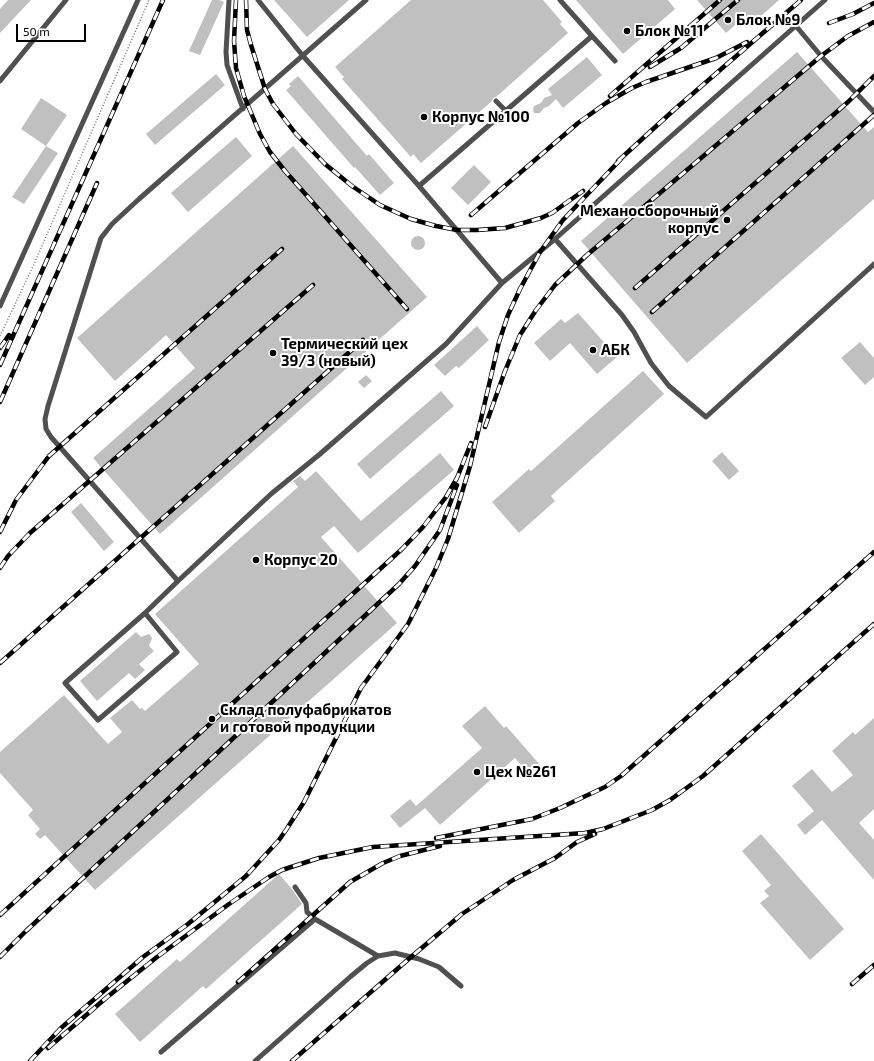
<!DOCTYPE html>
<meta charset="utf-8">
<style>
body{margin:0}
#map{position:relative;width:874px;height:1061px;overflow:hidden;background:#fff;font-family:"Exo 2",sans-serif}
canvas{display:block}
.scale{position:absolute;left:16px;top:24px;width:70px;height:18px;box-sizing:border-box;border:2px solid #000;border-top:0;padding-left:5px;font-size:12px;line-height:14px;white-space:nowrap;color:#000;-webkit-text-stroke:3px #fff;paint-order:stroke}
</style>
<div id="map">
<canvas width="874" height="1061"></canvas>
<div class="scale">50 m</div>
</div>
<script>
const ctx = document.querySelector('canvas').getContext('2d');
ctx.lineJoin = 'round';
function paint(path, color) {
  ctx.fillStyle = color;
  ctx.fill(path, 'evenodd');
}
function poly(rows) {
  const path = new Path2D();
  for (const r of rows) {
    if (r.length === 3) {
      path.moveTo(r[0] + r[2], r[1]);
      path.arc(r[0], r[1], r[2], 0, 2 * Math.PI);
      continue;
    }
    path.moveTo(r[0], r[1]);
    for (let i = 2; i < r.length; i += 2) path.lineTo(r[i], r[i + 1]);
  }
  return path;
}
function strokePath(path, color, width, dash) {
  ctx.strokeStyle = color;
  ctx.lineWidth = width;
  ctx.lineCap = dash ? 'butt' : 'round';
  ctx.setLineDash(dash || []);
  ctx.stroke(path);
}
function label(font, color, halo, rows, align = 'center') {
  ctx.font = font + ' "Exo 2",sans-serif';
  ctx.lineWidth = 4;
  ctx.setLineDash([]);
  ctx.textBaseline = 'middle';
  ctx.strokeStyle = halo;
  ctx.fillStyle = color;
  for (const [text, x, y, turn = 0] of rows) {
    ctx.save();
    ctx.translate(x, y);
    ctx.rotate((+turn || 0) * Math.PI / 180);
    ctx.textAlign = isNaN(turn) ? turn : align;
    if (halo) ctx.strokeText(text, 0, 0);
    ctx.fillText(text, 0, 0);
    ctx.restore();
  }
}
const building = poly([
 [8,0,31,0,0,33,0,9],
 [212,0,219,0,224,2,200,55,189,51],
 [274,0,349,0,307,37],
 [411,0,543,0,562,22,560,24,568,33,496,97,493,98,492,101,421,163,413,154,411,157,342,79,344,77,335,67],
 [576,0,668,0,675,9,623,54],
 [697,0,779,0,752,24,745,16,726,33],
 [797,52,868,132,874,127,874,199,687,363,581,241],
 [587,57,602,75,563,108,556,99,549,106,544,108,540,113,534,113,533,109,534,106,541,103,544,98,552,95,548,89],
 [216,74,225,85,155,145,146,134],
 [298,76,367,156,369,154,394,183,380,195,355,167,354,168,286,90,291,86,289,84],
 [41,98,67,115,46,146,21,129],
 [236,137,252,156,188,212,171,193],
 [46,146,58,153,24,204,12,197],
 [293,146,427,297,160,534,93,458,195,368,166,335,115,381,77,338],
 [474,165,491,182,468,205,451,188],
 [418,243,7],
 [578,313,617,357,597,374,570,343,550,361,534,343,561,319,565,323],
 [477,326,489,340,459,368,456,366,445,376,434,365],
 [860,342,874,358,874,377,865,385,841,358],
 [643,371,664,394,551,496,555,501,519,533,492,502,529,469,531,471],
 [366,375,372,381,364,388,358,382],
 [441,391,454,406,370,479,357,464],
 [722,452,739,471,729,480,712,461],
 [440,453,454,470,358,553,334,526,321,537,397,623,95,890,45,835,40,839,35,834,40,829,28,815,33,810,0,773,0,752,64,695,108,744,122,732,110,718,132,700,140,709,142,708,145,711,199,664,155,614,298,487,293,481,300,476,305,481,316,471,361,521],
 [81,503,114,542,104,551,71,512],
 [136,632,141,637,149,634,152,638,149,646,154,651,139,664,145,670,135,679,129,673,97,701,80,681],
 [485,706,504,728,506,726,542,767,531,777,515,758,440,825,425,808,400,828,390,816,410,799,416,806,482,748,462,726],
 [874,718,874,809,859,823,874,840,874,880,822,820,805,835,797,825,814,811,792,786,812,769,832,792,853,775,832,751,853,732,855,735],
 [761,834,844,929,810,960,760,903,769,896,764,891,771,885,742,851],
 [279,874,291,888,302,904,206,989,203,986,140,1042,115,1014,177,959,180,962]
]);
const path = poly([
 [0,336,35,262,149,0]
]);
const lane = poly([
 [229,0,226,52,227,65,243,109],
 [258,0,303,56,419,186,502,283,555,239,825,0],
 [366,0,139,199,112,224,101,238,48,406,45,419,46,429,51,437,178,581,271,494,320,454,446,344,502,283],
 [796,26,821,56,874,112],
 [592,36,615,61],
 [0,81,66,0],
 [496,101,506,111],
 [419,186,592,36,560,0],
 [555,239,622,315,634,332,651,363,669,386,706,417,874,264],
 [0,306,138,0],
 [145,613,177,652,98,720,65,683,145,613,178,581],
 [315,919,378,956],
 [161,1052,315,919,307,912,306,903,295,887],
 [255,1061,350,977,367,963,378,956,395,953,419,959,439,967,461,986]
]);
const rail = poly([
 [236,0,234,41,236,68,244,96,260,134,270,152,285,171,407,309],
 [246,0,247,30,251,45,265,89,273,104,296,134,325,164,352,186,380,205,411,219,436,226,457,230,477,230,505,228,541,218,552,213,583,191],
 [829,23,853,14,874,3],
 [650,67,681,48,738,0],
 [610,96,720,0],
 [618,161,675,109,801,0],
 [471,215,578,123,606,103,632,88,646,82,716,58,747,42],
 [635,288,848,102,874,76],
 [652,312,874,115],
 [0,348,9,335],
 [0,365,163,0],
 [0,402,97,183],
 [485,427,505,371,520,335,536,310,555,285,587,255,821,56,848,36,874,22],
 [0,532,16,500,49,456,282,249],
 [0,568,8,556,30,533,313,285],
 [0,663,363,340],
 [436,838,532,819,560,808,605,787,621,776,874,552],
 [0,915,402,549,423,527,446,497,457,478,471,443],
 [0,957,26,931,399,584,415,566,440,530,457,485],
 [238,982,350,882,383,863,400,856,440,846],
 [852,984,874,965],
 [48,1048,106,998,157,957,229,904,269,877,282,870,319,858,373,847,585,833,603,829,652,810,670,800,703,776,874,624],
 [30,1061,61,1028,143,957,188,924,246,876,279,840,286,830,304,802,361,688,408,624,436,568,448,539,470,466,499,342,508,315,520,289,540,252,563,220,621,159],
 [292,1061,411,957,462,914,513,880,555,858,577,842,595,834]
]);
const markers = [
 [728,20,4,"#000"],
 [627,31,4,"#000"],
 [424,117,4,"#000"],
 [727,220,4,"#000"],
 [593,350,4,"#000"],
 [273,353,4,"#000"],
 [256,560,4,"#000"],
 [212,719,4,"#000"],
 [477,772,4,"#000"]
];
const poiNames = [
 ["Блок №9",736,20],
 ["Блок №11",635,31],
 ["Корпус №100",432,117],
 ["Механосборочный",719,211,"right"],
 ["корпус",719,228,"right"],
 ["Термический цех",281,344],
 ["39/3 (новый)",281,361],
 ["АБК",601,350],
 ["Корпус 20",264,560],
 ["Склад полуфабрикатов",220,710],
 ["и готовой продукции",220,727],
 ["Цех №261",485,772]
];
paint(building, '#c0c0c0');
strokePath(path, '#727272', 1.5, [1, 2]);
strokePath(lane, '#505050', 5);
strokePath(rail, '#000', 4.5);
strokePath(rail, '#fff', 3, [9]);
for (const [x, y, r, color] of markers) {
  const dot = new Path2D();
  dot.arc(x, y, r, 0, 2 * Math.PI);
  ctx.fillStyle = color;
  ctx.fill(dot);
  strokePath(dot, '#fff', 1.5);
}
label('bold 15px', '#000', '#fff', poiNames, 'left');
</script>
